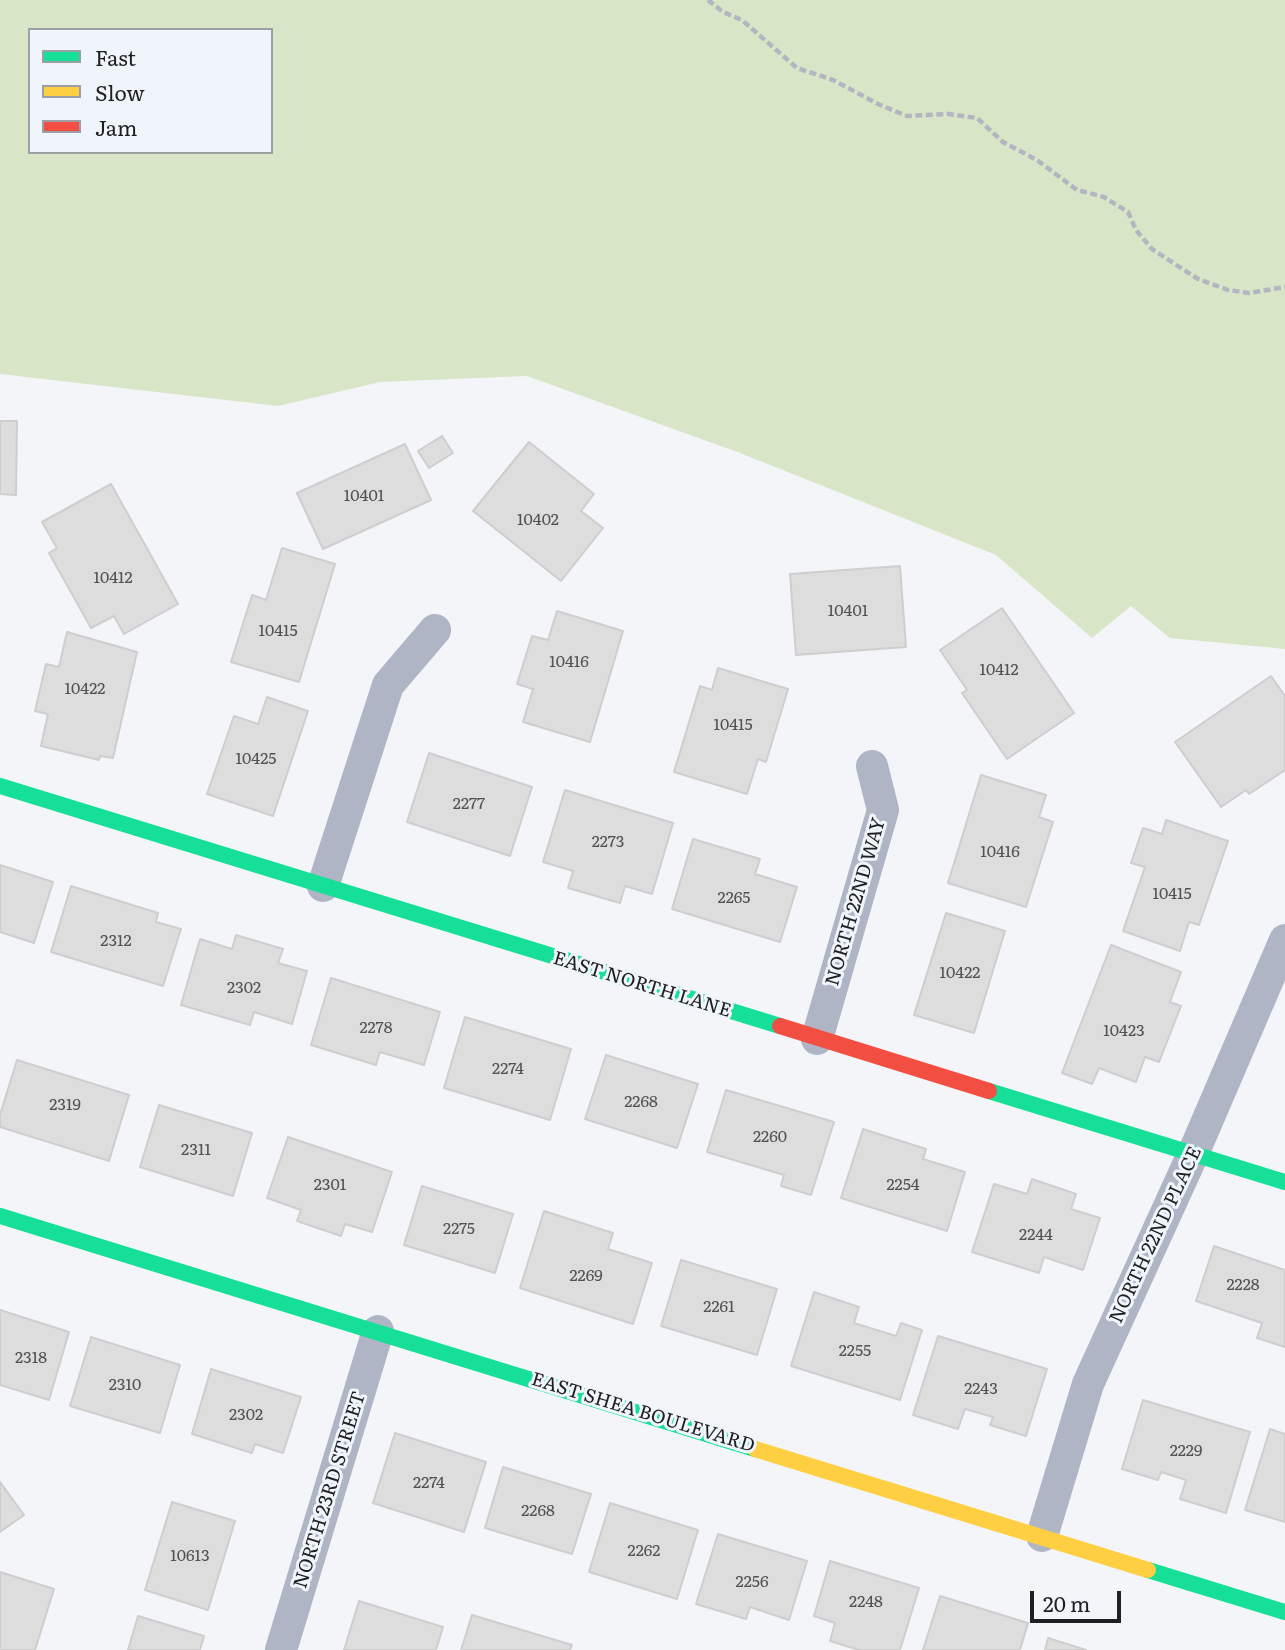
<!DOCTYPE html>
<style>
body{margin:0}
#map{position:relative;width:1285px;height:1650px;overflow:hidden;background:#f3f5f8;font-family:Literata,serif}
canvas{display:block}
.legend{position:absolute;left:28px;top:28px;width:245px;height:126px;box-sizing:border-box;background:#f0f4fb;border:2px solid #9c9fa4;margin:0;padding:9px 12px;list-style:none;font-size:21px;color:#1e1f21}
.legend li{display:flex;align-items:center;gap:14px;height:35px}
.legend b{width:35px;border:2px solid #9c9fa4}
.scale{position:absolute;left:1030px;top:1591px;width:91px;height:32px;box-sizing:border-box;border:4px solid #1e1f21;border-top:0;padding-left:9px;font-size:21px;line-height:24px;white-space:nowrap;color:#1e1f21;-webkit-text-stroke:5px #f0f4fb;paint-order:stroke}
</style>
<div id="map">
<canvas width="1285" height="1650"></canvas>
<ul class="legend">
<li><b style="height:9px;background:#16e098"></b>Fast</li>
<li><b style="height:9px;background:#ffcf43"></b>Slow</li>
<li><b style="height:9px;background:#f24e42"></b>Jam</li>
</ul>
<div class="scale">20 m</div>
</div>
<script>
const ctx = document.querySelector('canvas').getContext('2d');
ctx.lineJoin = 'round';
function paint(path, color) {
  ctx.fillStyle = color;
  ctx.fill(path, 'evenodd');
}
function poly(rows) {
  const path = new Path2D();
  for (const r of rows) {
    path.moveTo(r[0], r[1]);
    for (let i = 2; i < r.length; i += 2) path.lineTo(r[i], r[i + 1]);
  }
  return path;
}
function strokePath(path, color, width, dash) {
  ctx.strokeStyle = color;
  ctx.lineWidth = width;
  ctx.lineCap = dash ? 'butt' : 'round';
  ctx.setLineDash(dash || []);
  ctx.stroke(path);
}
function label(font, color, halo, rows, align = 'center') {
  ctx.font = font + ' Literata,serif';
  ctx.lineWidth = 6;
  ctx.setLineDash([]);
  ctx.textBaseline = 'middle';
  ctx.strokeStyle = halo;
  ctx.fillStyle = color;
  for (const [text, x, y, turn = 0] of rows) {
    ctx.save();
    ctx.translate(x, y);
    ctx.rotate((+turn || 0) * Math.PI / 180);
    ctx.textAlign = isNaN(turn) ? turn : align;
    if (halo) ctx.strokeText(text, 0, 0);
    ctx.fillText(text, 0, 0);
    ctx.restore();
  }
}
const green = poly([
 [0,0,1285,0,1285,649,1170,638,1131,606,1092,638,996,555,740,453,527,376,380,382,278,406,0,374],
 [30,30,271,30,271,152,30,152]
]);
const building = poly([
 [0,421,17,421,16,495,0,494,0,421],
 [442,436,453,453,429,468,418,451,442,436],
 [529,442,594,494,581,511,603,528,561,581,473,511,529,442],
 [405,444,431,500,323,549,297,493,405,444],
 [111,484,178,604,124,634,114,616,91,628,49,553,57,548,42,522,111,484],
 [282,548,335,564,299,682,231,662,252,595,266,600,282,548],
 [900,566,906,647,796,655,790,574,900,566],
 [1002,608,1074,713,1007,759,962,693,967,690,940,650,1002,608],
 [557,611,623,631,590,742,523,722,533,689,517,684,532,636,548,640,557,611],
 [67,632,137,652,113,758,100,756,99,760,41,746,48,714,35,711,46,664,59,667,67,632],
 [718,668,788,689,766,762,758,759,747,794,674,772,700,686,712,690,718,668],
 [1271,676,1285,696,1285,770,1249,794,1246,790,1221,807,1175,742,1271,676],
 [267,697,308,711,273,816,207,794,234,716,258,724,267,697],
 [429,753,532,787,510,856,407,822,429,753],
 [981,775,1046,795,1039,817,1053,822,1026,907,948,883,981,775],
 [565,790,673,823,652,894,625,886,620,903,568,888,573,871,543,862,565,790],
 [1166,820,1228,841,1199,925,1189,922,1180,951,1123,931,1145,867,1131,863,1143,828,1162,834,1166,820],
 [693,839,760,859,755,874,797,887,780,942,672,909,693,839],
 [0,865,53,882,34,943,0,932,0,865],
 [71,886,158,913,156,922,181,929,163,986,51,952,71,886],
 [946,913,1005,931,974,1033,914,1015,946,913],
 [236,935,283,949,278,963,307,971,292,1024,254,1012,250,1025,181,1005,200,939,232,949,236,935],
 [1111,945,1181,972,1170,1002,1181,1006,1159,1062,1145,1057,1136,1082,1099,1068,1092,1084,1062,1073,1111,945],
 [331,978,440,1012,424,1065,380,1052,376,1065,311,1045,331,978],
 [465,1017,571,1049,550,1120,444,1088,465,1017],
 [606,1055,698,1084,677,1148,585,1119,606,1055],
 [17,1060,129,1095,109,1161,0,1127,0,1115,17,1060],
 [726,1090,834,1122,811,1195,781,1186,784,1175,707,1152,726,1090],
 [159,1105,252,1133,233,1196,140,1167,159,1105],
 [863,1129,926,1149,923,1159,965,1172,947,1231,841,1198,863,1129],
 [288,1137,392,1172,372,1232,345,1224,341,1236,297,1221,301,1210,267,1198,288,1137],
 [1032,1179,1076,1194,1071,1209,1100,1218,1083,1270,1044,1257,1039,1273,972,1252,994,1184,1027,1194,1032,1179],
 [422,1186,513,1214,495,1273,404,1245,422,1186],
 [544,1211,613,1233,608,1249,652,1263,633,1324,520,1288,544,1211],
 [1214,1246,1285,1270,1285,1347,1257,1338,1262,1323,1196,1301,1214,1246],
 [681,1260,777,1289,757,1355,661,1326,681,1260],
 [814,1292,859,1307,854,1323,896,1336,901,1323,922,1330,900,1400,791,1366,814,1292],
 [0,1310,69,1332,49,1400,0,1385,0,1310],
 [938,1336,1047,1369,1026,1436,990,1425,993,1417,965,1409,958,1429,913,1415,938,1336],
 [91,1337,180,1365,160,1433,70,1406,91,1337],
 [211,1369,301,1397,283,1453,255,1444,252,1453,192,1434,211,1369],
 [1143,1400,1250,1432,1226,1513,1180,1499,1186,1480,1161,1472,1158,1480,1122,1469,1143,1400],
 [1270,1429,1285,1434,1285,1522,1245,1510,1270,1429],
 [395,1433,486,1462,464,1532,373,1503,395,1433],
 [503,1467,591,1494,572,1554,485,1528,503,1467],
 [0,1482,24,1515,0,1532,0,1482],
 [172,1502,235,1521,208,1610,145,1590,172,1502],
 [610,1503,698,1530,677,1599,589,1572,610,1503],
 [718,1534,807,1561,789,1620,750,1607,746,1619,696,1604,718,1534],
 [830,1561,919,1588,900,1650,859,1650,830,1641,835,1623,814,1616,830,1561],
 [0,1572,54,1589,35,1650,0,1650,0,1572],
 [940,1596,1028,1623,1020,1650,923,1650,940,1596],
 [359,1601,443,1627,436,1650,344,1650,359,1601],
 [472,1615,572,1645,570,1650,461,1650,472,1615],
 [138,1616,204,1636,200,1650,128,1650,138,1616],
 [1048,1638,1086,1650,1045,1650,1048,1638]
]);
const path = poly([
 [708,0,723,12,742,20,797,68,833,80,880,105,907,116,949,114,977,118,1003,142,1037,160,1077,190,1104,197,1128,212,1136,230,1152,249,1198,279,1228,290,1249,293,1285,287]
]);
const street = poly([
 [323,886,388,685,435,630],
 [817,1039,883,810,872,766],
 [1042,1536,1088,1384,1193,1154,1285,940],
 [281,1650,378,1331]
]);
const fast = poly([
 [0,786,780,1026],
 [989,1091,1285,1182],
 [0,1216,755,1449],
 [1148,1570,1285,1612]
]);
const slow = poly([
 [755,1449,1148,1570]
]);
const jam = poly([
 [780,1026,989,1091]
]);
const numberNames = [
 ["10401",364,496],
 ["10402",538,520],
 ["10412",113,578],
 ["10401",848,611],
 ["10415",278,631],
 ["10416",569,662],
 ["10412",999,670],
 ["10422",85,689],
 ["10415",733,725],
 ["10425",256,759],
 ["2277",469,804],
 ["2273",608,842],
 ["10416",1000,852],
 ["10415",1172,894],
 ["2265",734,898],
 ["2312",116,941],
 ["10422",960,973],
 ["2302",244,988],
 ["2278",376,1028],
 ["10423",1124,1031],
 ["2274",508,1069],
 ["2268",641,1102],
 ["2319",65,1105],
 ["2260",770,1137],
 ["2311",196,1150],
 ["2301",330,1185],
 ["2254",903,1185],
 ["2275",459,1229],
 ["2244",1036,1235],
 ["2269",586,1276],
 ["2228",1243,1285],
 ["2261",719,1307],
 ["2255",855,1351],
 ["2318",31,1358],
 ["2310",125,1385],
 ["2243",981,1389],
 ["2302",246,1415],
 ["2229",1186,1451],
 ["2274",429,1483],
 ["2268",538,1511],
 ["2262",644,1551],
 ["10613",190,1556],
 ["2256",752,1582],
 ["2248",866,1602]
];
const streetNames = [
 ["NORTH 22ND WAY",856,902,-74],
 ["EAST NORTH LANE",642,985,17],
 ["NORTH 22ND PLACE",1156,1235,-65],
 ["EAST SHEA BOULEVARD",643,1413,17],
 ["NORTH 23RD STREET",330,1490,-73]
];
paint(green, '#d8e6c7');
paint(building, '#ddd');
strokePath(building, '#cecece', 2);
strokePath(path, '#b2b6c1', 4.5, [7, 3.5]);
strokePath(street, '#afb5c5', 32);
strokePath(fast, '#16e098', 16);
strokePath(slow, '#ffcf43', 16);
strokePath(jam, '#f24e42', 16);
label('16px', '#515253', null, numberNames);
label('19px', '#1e1f21', '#f0f4fb', streetNames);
</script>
